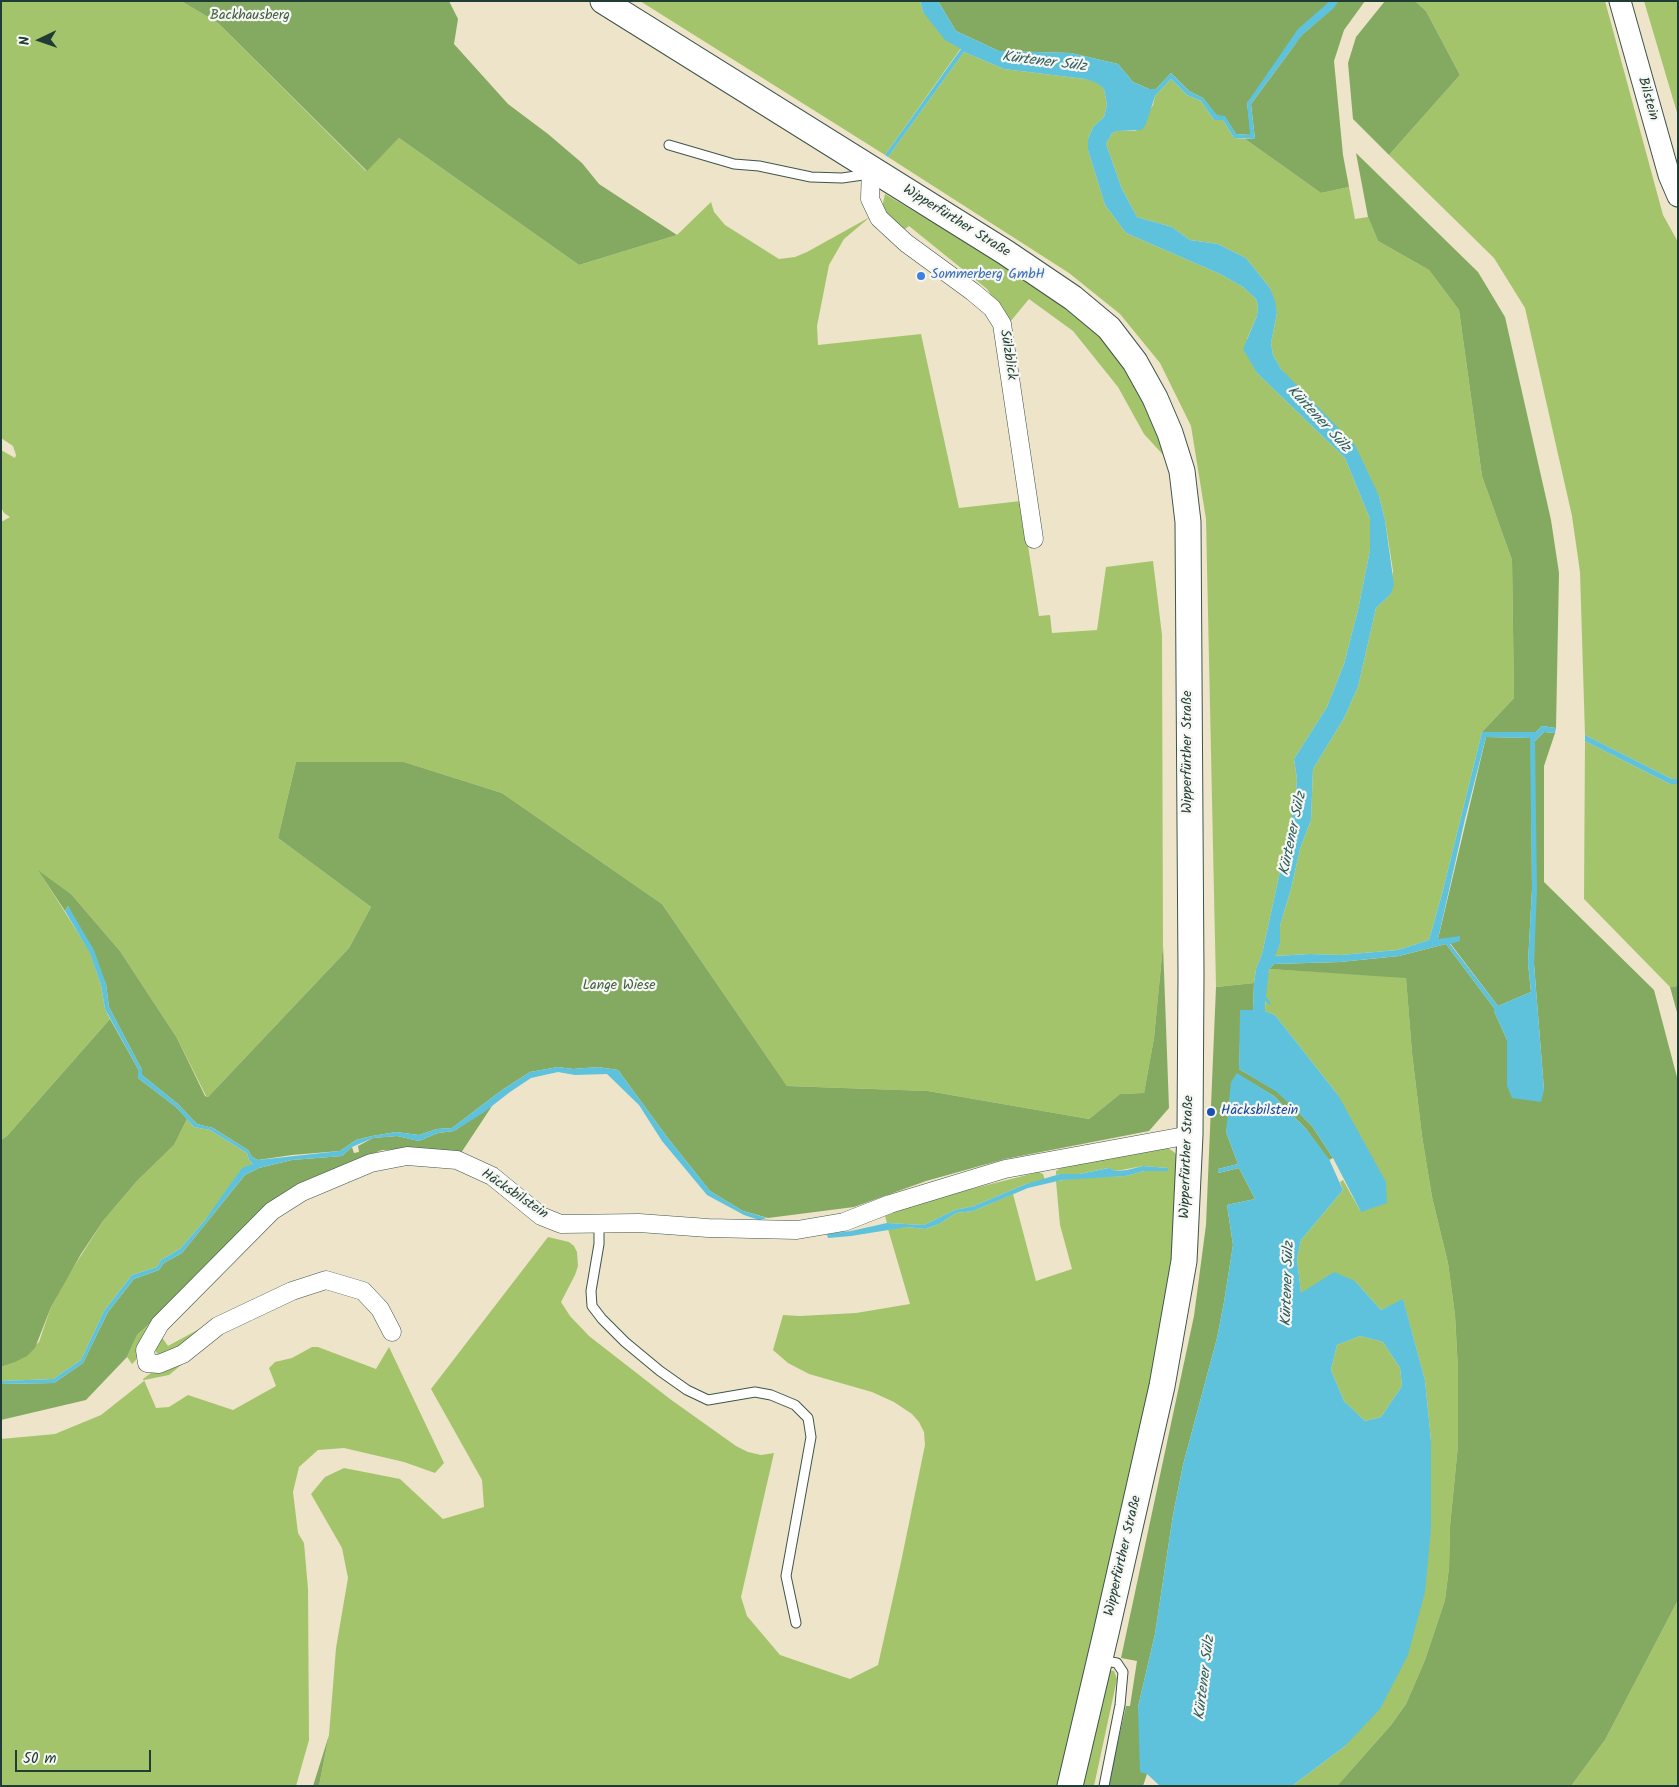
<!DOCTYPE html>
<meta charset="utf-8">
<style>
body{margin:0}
#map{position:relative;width:1679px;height:1787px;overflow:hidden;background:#ede4c9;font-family:Kalam,sans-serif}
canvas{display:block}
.frame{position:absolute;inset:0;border:2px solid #1f3d34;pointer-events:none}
.north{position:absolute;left:15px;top:15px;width:50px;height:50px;-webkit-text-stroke:4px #f6f6f2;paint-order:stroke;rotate:267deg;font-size:14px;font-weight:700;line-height:20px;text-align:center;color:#1f3d34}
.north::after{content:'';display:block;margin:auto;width:18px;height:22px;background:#1f3d34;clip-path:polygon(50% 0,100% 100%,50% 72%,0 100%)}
.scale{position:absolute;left:15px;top:1750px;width:136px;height:22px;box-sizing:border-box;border:2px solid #1f3d34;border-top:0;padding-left:6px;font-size:15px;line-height:18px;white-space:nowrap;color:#1f3d34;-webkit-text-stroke:4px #f6f6f2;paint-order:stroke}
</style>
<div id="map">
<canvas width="1679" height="1787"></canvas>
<div class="frame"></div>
<div class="north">N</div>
<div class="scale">50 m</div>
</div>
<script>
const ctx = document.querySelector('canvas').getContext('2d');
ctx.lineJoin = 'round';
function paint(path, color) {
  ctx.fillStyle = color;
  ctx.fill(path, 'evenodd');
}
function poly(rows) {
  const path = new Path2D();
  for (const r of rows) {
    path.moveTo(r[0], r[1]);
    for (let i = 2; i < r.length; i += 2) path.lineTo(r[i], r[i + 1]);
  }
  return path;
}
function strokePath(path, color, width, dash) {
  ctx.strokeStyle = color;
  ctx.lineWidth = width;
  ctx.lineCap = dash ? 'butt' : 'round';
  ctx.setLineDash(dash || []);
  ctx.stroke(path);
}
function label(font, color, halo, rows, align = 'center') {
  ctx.font = font + ' Kalam,sans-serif';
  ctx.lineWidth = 4.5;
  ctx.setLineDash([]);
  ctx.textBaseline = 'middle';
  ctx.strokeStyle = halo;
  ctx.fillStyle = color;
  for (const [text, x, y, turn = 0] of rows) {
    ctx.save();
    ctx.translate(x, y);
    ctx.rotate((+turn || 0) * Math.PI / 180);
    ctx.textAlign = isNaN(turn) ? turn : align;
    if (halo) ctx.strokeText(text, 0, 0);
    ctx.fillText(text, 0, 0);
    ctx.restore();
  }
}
const green = poly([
 [1,1,181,1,218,23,366,171,399,138,579,265,677,235,711,202,714,212,725,225,779,259,795,257,807,252,870,217,844,239,829,265,817,326,818,345,921,334,959,508,1021,501,1039,616,1050,615,1052,633,1097,630,1106,567,1153,561,1162,635,1163,945,1154,1038,1144,1093,1120,1094,1089,1119,928,1091,787,1086,662,904,502,793,404,762,296,762,278,838,371,907,349,948,208,1097,206,1096,177,1038,120,951,71,894,39,871,90,952,101,985,105,1009,110,1019,7,1136,1,1140,1,522,10,517,4,513,1,507,1,450,15,458,16,455,13,446,1,438],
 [640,1,920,1,923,12,961,48,885,155],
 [1415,1,1605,1,1663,215,1678,242,1678,779,1672,779,1585,735,1580,572,1572,516,1525,308,1494,258,1389,155,1460,75,1426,11],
 [1644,1,1678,1,1678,116],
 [964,52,1004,69,1085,79,1097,82,1104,89,1107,105,1104,117,1093,127,1088,139,1088,150,1105,205,1126,233,1220,274,1243,287,1256,299,1258,306,1257,316,1247,339,1257,373,1345,458,1370,519,1370,550,1358,610,1344,664,1327,707,1294,759,1297,779,1295,803,1262,954,1256,969,1254,983,1216,987,1206,519,1191,426,1160,363,1120,314,1069,273,888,157],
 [1171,79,1187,95,1201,101,1214,120,1223,120,1234,138,1245,139,1321,193,1349,187,1355,219,1368,217,1378,241,1429,270,1459,310,1482,476,1512,560,1514,698,1482,732,1442,894,1429,940,1398,950,1340,955,1310,954,1274,956,1280,944,1280,926,1291,889,1300,849,1311,820,1313,769,1343,720,1358,687,1376,608,1390,595,1393,571,1385,520,1379,496,1281,369,1273,355,1271,343,1277,313,1270,288,1246,258,1218,244,1190,240,1172,227,1137,217,1122,189,1106,144,1112,133,1118,131,1136,131,1153,105,1155,96],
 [885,194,1048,291,1093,329,1130,374,1157,425,1165,457,1144,434,1118,387,1073,331,1029,299,1010,322,987,289,909,226,901,232,882,208],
 [1585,741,1670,784,1678,784,1678,986,1670,987,1584,899],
 [1269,969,1406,977,1412,1053,1422,1136,1432,1197,1448,1263,1455,1315,1458,1370,1458,1445,1450,1526,1449,1568,1445,1600,1425,1660,1406,1704,1391,1725,1337,1786,1292,1786,1345,1746,1431,1529,1431,1441,1425,1380,1403,1300,1381,1310,1355,1281,1301,1294,1297,1259,1301,1240,1343,1190,1340,1182,1343,1180,1361,1212,1338,1095,1275,1015,1265,1011,1266,983],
 [187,1119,194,1127,210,1130,247,1153,249,1160,253,1164,180,1249,161,1260,157,1267,132,1275,104,1311,81,1360,53,1379,1,1381,1,1367,13,1363,39,1342,51,1307,66,1279,103,1221,137,1181,174,1145],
 [1168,1148,1174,1152,1179,1158,1176,1237,1157,1364,1058,1786,319,1786,329,1735,336,1648,348,1578,342,1548,311,1494,325,1477,344,1468,400,1479,443,1519,484,1507,482,1480,431,1389,548,1237,569,1242,574,1246,577,1252,578,1266,575,1275,561,1302,570,1316,589,1336,670,1399,736,1446,748,1452,761,1455,774,1453,741,1597,747,1616,780,1655,850,1679,878,1665,901,1562,925,1445,924,1432,919,1422,912,1414,894,1402,872,1392,809,1374,788,1363,773,1350,783,1315,800,1316,856,1313,910,1304,888,1229,907,1227,925,1229,939,1224,956,1213,973,1211,1013,1194,1036,1281,1072,1269,1060,1225,1056,1181,1078,1178,1126,1176,1144,1171,1168,1171,1168,1168,1143,1166,1116,1171,1108,1168,1079,1174,1060,1174,1056,1175,1056,1171,1061,1168,1152,1149],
 [1039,1172,1043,1174,1045,1180,1026,1184,974,1206,955,1210,924,1225,887,1223,885,1216,931,1199],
 [187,1289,138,1349,136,1360,132,1364,127,1357,137,1335],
 [212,1322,172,1352,166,1355,158,1354,156,1352,155,1347,161,1336,168,1346],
 [1360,1336,1383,1342,1400,1368,1402,1386,1381,1417,1365,1421,1344,1401,1331,1370,1337,1345],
 [312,1347,318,1347,376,1369,389,1347,444,1463,435,1473,404,1462,344,1448,318,1450,299,1467,293,1492,298,1533,304,1543,308,1589,309,1740,296,1786,1,1786,1,1439,55,1434,101,1415,144,1381,143,1379,151,1373,192,1356,169,1375,144,1380,156,1408,169,1407,188,1395,233,1410,276,1386,269,1368,275,1362,292,1358],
 [1678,1600,1678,1786,1571,1786,1605,1740],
 [1108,1670,1114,1671,1117,1679,1094,1786,1078,1786]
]);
const forest = poly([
 [181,1,449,1,458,19,454,44,508,104,548,134,582,163,599,184,677,235,579,265,399,138,367,171,218,23],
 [938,1,1330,1,1247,103,1251,135,1236,134,1225,117,1217,116,1203,98,1189,91,1171,73,1156,89,1149,89,1133,82,1118,64,1071,53,999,51,956,31],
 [1338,1,1365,1,1344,30,1334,61,1343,155,1349,187,1321,193,1245,139,1255,139,1251,104,1302,35,1333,8],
 [1385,1,1415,1,1426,11,1460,75,1389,155,1353,119,1348,63,1356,37],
 [1356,153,1478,272,1505,317,1551,520,1559,573,1556,728,1542,726,1536,732,1482,732,1514,698,1512,560,1482,476,1459,310,1429,270,1378,241,1368,217],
 [1544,732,1555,733,1544,766,1544,882,1654,990,1678,1081,1678,1600,1605,1740,1571,1786,1337,1786,1391,1725,1406,1704,1425,1660,1445,1600,1449,1568,1450,1526,1458,1445,1458,1370,1455,1315,1448,1263,1432,1197,1422,1136,1412,1053,1406,978,1269,969,1274,964,1340,962,1399,956,1446,944,1494,1008,1494,1011,1507,1040,1507,1086,1544,1090,1534,964,1535,741],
 [1486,737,1531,738,1532,889,1528,963,1531,992,1498,1006,1450,943,1438,939],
 [296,762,404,762,502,793,662,904,787,1086,928,1091,1089,1119,1120,1094,1144,1093,1154,1038,1163,945,1169,1108,1149,1131,1005,1159,926,1181,854,1207,768,1218,743,1211,710,1191,667,1137,618,1070,598,1067,573,1069,558,1067,530,1072,502,1090,452,1128,437,1129,419,1135,396,1132,372,1136,356,1140,340,1151,292,1155,258,1160,252,1157,248,1150,213,1128,197,1124,178,1104,142,1075,142,1070,109,1007,106,984,68,906,65,911,38,870,71,894,120,951,177,1038,205,1096,208,1097,349,948,371,907,278,838],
 [1254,983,1253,1010,1241,1010,1239,1069,1278,1092,1312,1126,1333,1158,1329,1160,1306,1129,1274,1096,1237,1074,1226,1132,1238,1164,1218,1169,1218,1173,1239,1168,1255,1199,1227,1205,1233,1245,1224,1302,1217,1338,1183,1465,1173,1515,1155,1634,1138,1707,1147,1774,1143,1786,1108,1786,1126,1706,1130,1706,1137,1661,1121,1658,1194,1316,1206,1225,1216,987],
 [1678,986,1678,1016,1670,987],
 [110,1019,138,1069,138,1078,176,1107,187,1119,174,1145,137,1181,103,1221,81,1254,51,1307,35,1348,27,1356,13,1363,1,1367,1,1140,7,1136],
 [492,1106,461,1153,430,1149,382,1150,304,1182,137,1335,127,1357,86,1400,1,1420,1,1384,54,1383,83,1363,108,1312,134,1279,159,1270,164,1263,182,1253,245,1175,259,1168,292,1160,342,1156,352,1147,354,1153,359,1152,358,1146,373,1138,397,1136,419,1141,438,1133,454,1131],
 [329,1735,319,1786,313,1786]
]);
const water = poly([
 [920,1,938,1,956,31,999,51,1071,53,1118,64,1133,82,1149,89,1156,89,1171,73,1189,91,1203,98,1217,115,1225,116,1236,134,1250,135,1247,103,1298,29,1330,1,1338,1,1334,8,1302,35,1251,104,1255,139,1234,138,1223,120,1214,120,1201,101,1187,95,1171,79,1155,96,1146,124,1142,130,1118,131,1112,133,1106,144,1122,189,1137,217,1172,227,1190,240,1218,244,1246,258,1270,288,1275,301,1277,313,1271,343,1273,355,1281,369,1355,445,1379,496,1385,520,1394,585,1390,595,1376,608,1358,687,1343,720,1313,769,1311,820,1300,849,1291,889,1280,926,1280,944,1275,956,1310,954,1340,955,1398,950,1429,940,1442,894,1482,732,1536,732,1542,726,1556,728,1555,733,1544,732,1535,741,1537,890,1534,964,1544,1090,1541,1102,1512,1098,1507,1086,1507,1040,1494,1011,1494,1008,1446,944,1399,956,1340,962,1274,964,1269,969,1266,997,1271,1003,1270,1005,1265,1001,1265,1011,1275,1015,1338,1095,1386,1182,1387,1203,1361,1212,1333,1158,1312,1126,1277,1092,1239,1069,1240,1010,1253,1010,1254,983,1256,969,1262,954,1295,803,1297,779,1294,759,1327,707,1344,664,1358,610,1370,550,1370,519,1345,458,1257,373,1243,349,1257,316,1258,306,1256,299,1243,287,1220,274,1126,233,1105,205,1088,150,1088,139,1093,127,1104,117,1107,105,1104,89,1097,83,1085,79,1004,69,964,52,888,157,885,155,961,49,945,40,923,12],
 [1486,737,1530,738,1532,889,1528,963,1531,992,1498,1006,1450,944,1460,941,1460,936,1438,939,1465,819],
 [1585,735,1672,779,1678,779,1678,784,1670,784,1585,741],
 [68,906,94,950,106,984,109,1007,142,1070,142,1075,178,1104,197,1124,213,1128,248,1150,252,1157,258,1160,340,1151,356,1140,372,1136,396,1132,419,1135,437,1129,452,1128,502,1090,530,1072,558,1067,573,1069,598,1067,618,1070,667,1137,710,1191,743,1211,767,1218,759,1220,744,1215,707,1195,662,1141,639,1105,607,1074,575,1075,558,1072,531,1078,510,1092,483,1113,454,1131,438,1133,419,1141,397,1136,373,1138,352,1147,342,1156,292,1160,259,1168,245,1175,182,1253,164,1263,159,1270,134,1279,108,1312,83,1363,54,1383,1,1384,1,1381,53,1379,81,1360,104,1311,132,1275,157,1267,161,1260,180,1249,205,1220,242,1168,253,1164,249,1160,247,1153,210,1130,194,1127,176,1107,138,1078,138,1069,105,1009,101,985,90,953,65,911],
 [1237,1073,1274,1096,1306,1129,1329,1159,1343,1190,1301,1240,1297,1259,1301,1293,1334,1272,1355,1281,1381,1310,1403,1299,1425,1380,1431,1441,1431,1529,1425,1592,1408,1655,1380,1709,1345,1746,1292,1786,1160,1786,1147,1774,1140,1772,1138,1707,1155,1634,1173,1515,1183,1465,1217,1338,1224,1302,1233,1245,1227,1205,1255,1199,1239,1168,1218,1173,1218,1169,1238,1164,1226,1132,1231,1082],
 [1360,1336,1383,1342,1400,1368,1402,1386,1381,1417,1365,1421,1344,1401,1331,1370,1337,1345],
 [1143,1166,1168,1168,1168,1171,1144,1171,1126,1176,1062,1180,1028,1188,973,1211,956,1213,939,1224,925,1229,907,1227,851,1236,828,1238,827,1234,851,1231,887,1223,924,1225,955,1210,974,1206,1026,1184,1060,1174,1079,1174,1109,1168,1116,1171,1127,1170]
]);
const service = poly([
 [669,145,734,164,759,166,811,177,842,178,870,174],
 [599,1224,599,1244,591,1291,592,1306,602,1319,625,1342,660,1371,687,1390,708,1400,755,1392,771,1395,795,1405,808,1418,811,1437,786,1576,796,1623],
 [1100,1660,1117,1663,1123,1672,1120,1705,1104,1786]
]);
const minor = poly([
 [871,169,870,199,879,218,906,243,973,292,992,308,1002,324,1034,539],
 [392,1332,380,1309,363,1291,326,1280,292,1291,218,1326,183,1354,159,1364,147,1363,145,1350,160,1324,272,1211,302,1192,371,1163,407,1156,457,1160,492,1176,541,1216,561,1224,639,1223,708,1228,797,1230,844,1222,890,1204,1005,1169,1190,1135]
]);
const tertiary = poly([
 [1620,1,1669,175,1678,196]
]);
const secondary = poly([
 [603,1,1005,252,1073,298,1109,328,1135,362,1155,398,1170,433,1182,471,1188,522,1191,974,1190,1135,1184,1261,1162,1386,1106,1633,1070,1786]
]);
const markers = [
 [921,276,5,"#3f7fe0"],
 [1211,1112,5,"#1a4fb4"]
];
const parkNames = [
 ["Backhausberg",250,17],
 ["Lange Wiese",619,987]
];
const streetNames = [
 ["Bilstein",1647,99,74],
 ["Wipperfürther Straße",956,222,32],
 ["Sülzblick",1007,355,81],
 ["Wipperfürther Straße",1189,752,-90],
 ["Wipperfürther Straße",1188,1157,-88],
 ["Häcksbilstein",514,1195,34],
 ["Wipperfürther Straße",1124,1556,-77]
];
const shopNames = [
 ["Sommerberg GmbH",931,276]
];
const transitNames = [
 ["Häcksbilstein",1221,1112]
];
const waterNames = [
 ["Kürtener Sülz",1044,63,7],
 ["Kürtener Sülz",1318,420,47],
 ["Kürtener Sülz",1294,834,-78],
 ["Kürtener Sülz",1289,1284,-88],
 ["Kürtener Sülz",1206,1678,-83]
];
paint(green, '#a4c46c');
paint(forest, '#83aa60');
paint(water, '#5ec2dc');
strokePath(service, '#3e564a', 11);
strokePath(minor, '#3e564a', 19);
strokePath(tertiary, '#3e564a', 23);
strokePath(secondary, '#3e564a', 27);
strokePath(service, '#fff', 9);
strokePath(minor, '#fff', 18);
strokePath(tertiary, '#fff', 21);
strokePath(secondary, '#fff', 25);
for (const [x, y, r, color] of markers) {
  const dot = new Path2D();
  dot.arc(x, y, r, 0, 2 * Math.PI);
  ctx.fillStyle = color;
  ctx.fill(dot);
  strokePath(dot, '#f6f6f2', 2);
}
label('14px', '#405f42', '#f6f6f2', parkNames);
label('14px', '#1f3d34', '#f6f6f2', streetNames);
label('14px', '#366cbe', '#f6f6f2', shopNames, 'left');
label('14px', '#164399', '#f6f6f2', transitNames, 'left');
label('italic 15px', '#2f5e5e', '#f6f6f2', waterNames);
</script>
